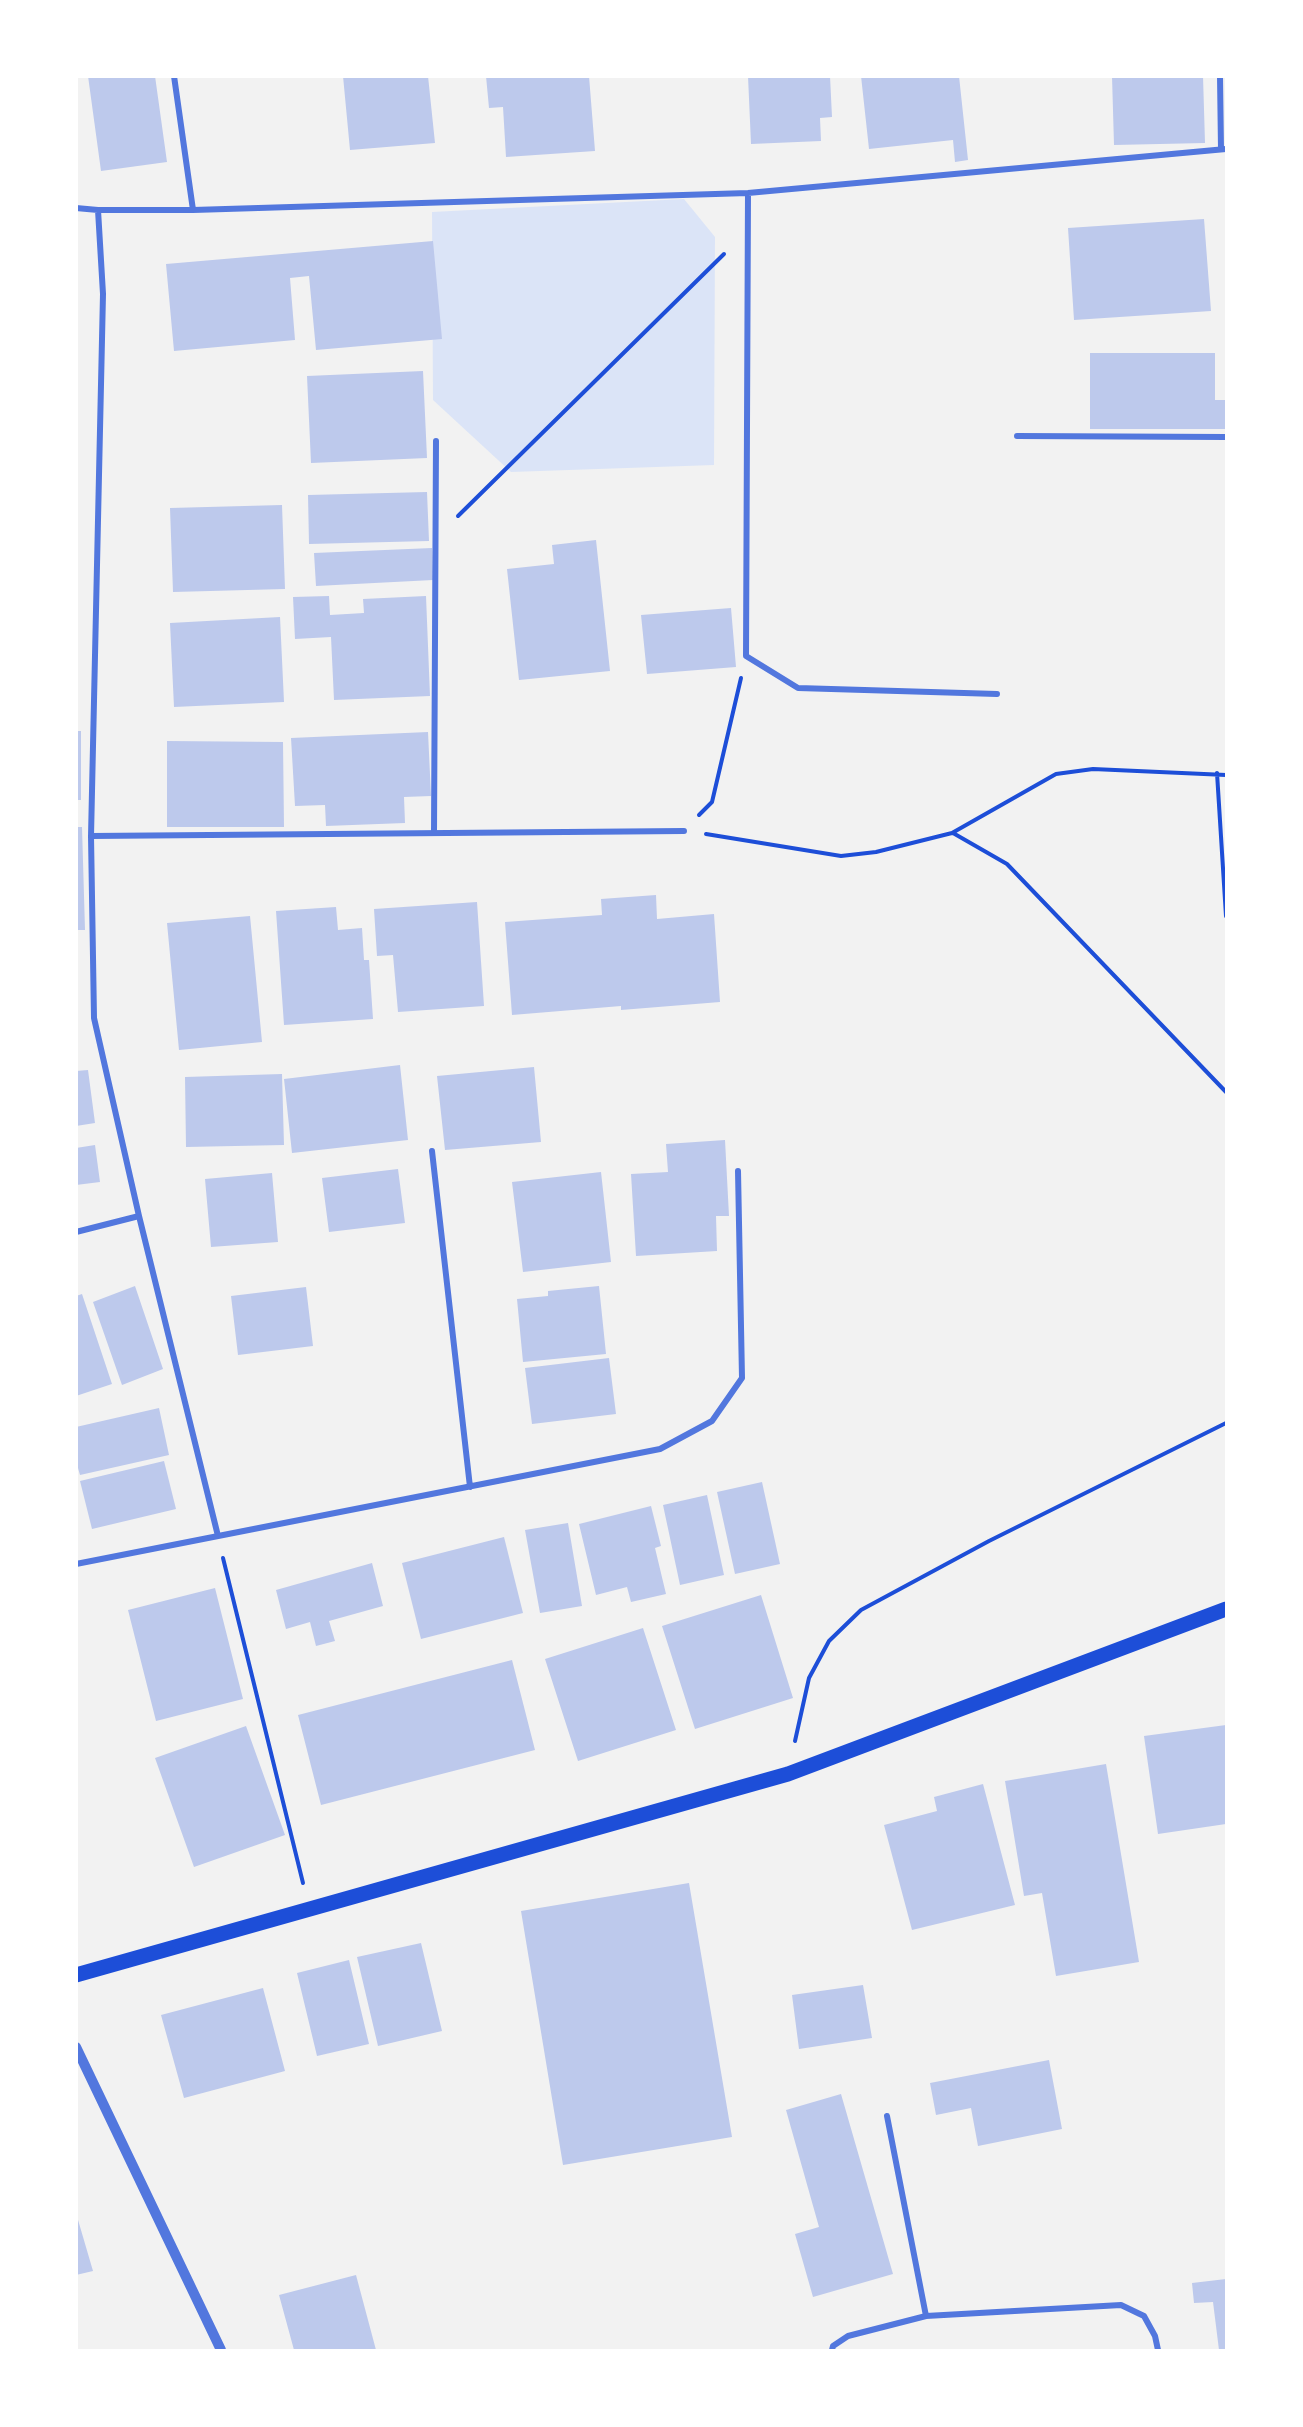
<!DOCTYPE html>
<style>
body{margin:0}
#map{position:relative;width:1303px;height:2427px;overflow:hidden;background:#f2f2f2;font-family:Inter,sans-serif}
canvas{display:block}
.frame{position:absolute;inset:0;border:78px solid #fff;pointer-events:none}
</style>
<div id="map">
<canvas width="1303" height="2427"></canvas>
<div class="frame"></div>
</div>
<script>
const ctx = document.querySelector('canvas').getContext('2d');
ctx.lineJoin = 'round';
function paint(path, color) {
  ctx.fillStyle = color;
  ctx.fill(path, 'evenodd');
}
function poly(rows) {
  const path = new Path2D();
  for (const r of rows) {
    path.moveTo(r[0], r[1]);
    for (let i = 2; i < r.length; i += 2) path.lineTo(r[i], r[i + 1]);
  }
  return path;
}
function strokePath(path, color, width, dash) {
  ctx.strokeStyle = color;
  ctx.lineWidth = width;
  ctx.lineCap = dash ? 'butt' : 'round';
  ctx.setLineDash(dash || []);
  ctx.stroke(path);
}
const green = poly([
 [684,199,715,237,714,465,511,472,433,400,432,212]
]);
const building = poly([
 [88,76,155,76,167,162,101,171],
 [343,76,428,76,435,143,350,150],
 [486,76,589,76,595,151,506,157,503,107,489,108],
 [748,76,830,76,832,117,820,118,821,141,751,144],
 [861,76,959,76,968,160,955,162,953,140,869,149],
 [1112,76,1203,76,1205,143,1114,145],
 [1204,219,1211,311,1074,320,1068,228],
 [433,241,442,339,316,350,309,276,290,278,295,340,174,351,166,264],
 [1090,353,1215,353,1215,400,1226,400,1226,429,1090,429],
 [423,371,427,458,311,463,307,376],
 [427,492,429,541,309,544,308,495],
 [282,505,285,589,173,592,170,508],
 [596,540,610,671,519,680,507,569,554,564,552,545],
 [432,548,433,580,316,586,314,553],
 [329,596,330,615,364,613,363,599,426,596,430,696,334,700,331,637,295,639,293,597],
 [731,608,736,667,647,674,641,615],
 [280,617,284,702,174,707,170,623],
 [76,731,81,731,81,800,76,800],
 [428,732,431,796,404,797,405,823,326,826,325,805,295,806,291,738],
 [167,741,283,742,284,827,167,827],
 [76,827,82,827,85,930,76,930],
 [656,895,657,919,714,914,720,1002,621,1010,621,1006,512,1015,505,922,602,915,601,899],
 [477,902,484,1006,398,1012,393,955,377,956,374,909],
 [336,907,338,930,362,928,364,960,369,960,373,1019,284,1025,276,911],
 [250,916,262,1042,179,1050,167,923],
 [400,1065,408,1140,292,1153,284,1079],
 [534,1067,541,1142,445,1150,437,1076],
 [88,1070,95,1123,76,1126,76,1071],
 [282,1074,284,1145,186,1147,185,1077],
 [725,1140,729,1216,716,1216,717,1251,636,1256,631,1174,668,1172,666,1144],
 [95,1145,100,1182,76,1185,76,1148],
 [398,1169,405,1223,329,1232,322,1178],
 [601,1172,611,1262,523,1272,512,1182],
 [272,1173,278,1242,211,1247,205,1179],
 [135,1286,163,1369,122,1385,93,1302],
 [599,1286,606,1354,523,1362,517,1299,548,1296,548,1291],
 [306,1287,313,1346,238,1355,231,1296],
 [82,1294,112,1384,76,1396,76,1296],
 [609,1358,616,1414,532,1424,525,1368],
 [159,1408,169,1455,80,1475,76,1461,76,1427],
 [164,1461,176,1509,92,1529,80,1481],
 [762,1482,780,1564,735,1574,717,1492],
 [707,1495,724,1575,680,1585,663,1505],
 [651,1506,661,1546,655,1548,666,1594,631,1602,627,1587,596,1595,579,1524],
 [568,1523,582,1606,540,1613,525,1530],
 [504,1537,523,1613,421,1639,402,1563],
 [372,1563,383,1606,329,1621,335,1641,316,1646,310,1622,286,1629,276,1590],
 [215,1588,243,1699,156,1721,128,1610],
 [761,1595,793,1698,695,1729,662,1626],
 [643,1628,676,1730,578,1761,545,1659],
 [512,1660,535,1750,321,1805,298,1715],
 [1226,1725,1226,1824,1158,1834,1144,1736],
 [246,1726,285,1835,194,1867,155,1758],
 [1106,1764,1139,1962,1056,1976,1042,1893,1024,1896,1005,1781],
 [983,1784,1015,1905,912,1930,884,1825,937,1811,934,1797],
 [689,1883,732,2137,563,2165,521,1911],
 [421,1943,442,2031,378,2046,357,1957],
 [349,1960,369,2044,317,2056,297,1973],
 [863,1985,872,2038,799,2049,792,1995],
 [263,1988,285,2071,184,2098,161,2015],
 [1049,2060,1062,2129,978,2146,971,2108,936,2115,930,2083],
 [841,2094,893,2274,813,2297,795,2234,819,2227,786,2110],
 [76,2213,93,2271,76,2275],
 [356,2275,376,2350,294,2350,279,2295],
 [1226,2279,1226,2350,1219,2350,1213,2302,1194,2303,1192,2283]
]);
const path = poly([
 [458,516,724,254],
 [1217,773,1226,916],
 [699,815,712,802,741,678],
 [953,833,1007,864,1226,1092],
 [706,834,841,856,876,852,952,833,1056,774,1093,769,1226,775],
 [223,1558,303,1883],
 [795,1741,809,1678,829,1641,861,1610,989,1541,1226,1423]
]);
const minor = poly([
 [174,76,193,210],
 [1220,76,1221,149],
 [748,193,746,656,798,688,997,694],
 [76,208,98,210,193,210,748,193,1226,149],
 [98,210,103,294,91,836,94,1018,139,1216,218,1536],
 [1017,436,1226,437],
 [434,833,436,441],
 [91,836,684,831],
 [432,1151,470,1487],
 [76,1232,139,1216],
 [76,1564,660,1449,712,1421,742,1378,738,1171],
 [887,2116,926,2316],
 [832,2350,833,2346,848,2336,926,2316,1121,2305,1144,2316,1155,2336,1158,2350]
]);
const tertiary = poly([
 [76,2047,221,2350]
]);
const primary = poly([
 [76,1975,788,1774,1226,1609]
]);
paint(green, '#dbe4f7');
paint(building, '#bdc9ec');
strokePath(path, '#1d4ed8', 4);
strokePath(minor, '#5277de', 6);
strokePath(tertiary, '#5277de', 10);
strokePath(primary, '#1d4ed8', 15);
</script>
